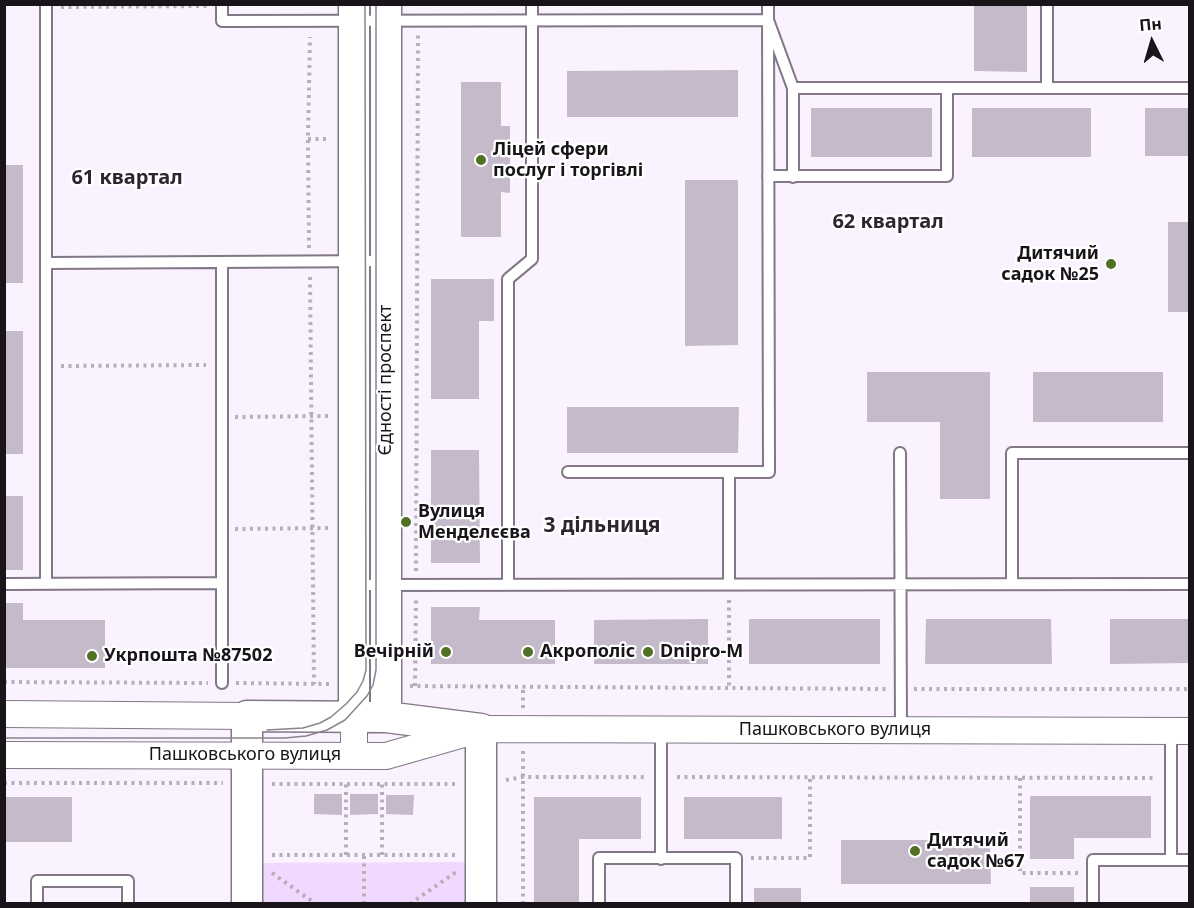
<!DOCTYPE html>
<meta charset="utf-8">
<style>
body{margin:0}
#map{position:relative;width:1194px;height:908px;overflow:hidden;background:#faf2ff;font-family:"Noto Sans",sans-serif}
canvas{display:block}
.frame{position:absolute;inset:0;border:6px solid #18141a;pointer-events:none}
.north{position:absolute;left:1122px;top:12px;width:60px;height:60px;-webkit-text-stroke:4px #fff;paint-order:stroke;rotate:355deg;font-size:16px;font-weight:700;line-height:24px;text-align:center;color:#18141a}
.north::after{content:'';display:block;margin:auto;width:21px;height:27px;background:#18141a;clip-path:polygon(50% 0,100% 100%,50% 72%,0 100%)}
</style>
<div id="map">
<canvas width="1194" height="908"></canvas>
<div class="frame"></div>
<div class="north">Пн</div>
</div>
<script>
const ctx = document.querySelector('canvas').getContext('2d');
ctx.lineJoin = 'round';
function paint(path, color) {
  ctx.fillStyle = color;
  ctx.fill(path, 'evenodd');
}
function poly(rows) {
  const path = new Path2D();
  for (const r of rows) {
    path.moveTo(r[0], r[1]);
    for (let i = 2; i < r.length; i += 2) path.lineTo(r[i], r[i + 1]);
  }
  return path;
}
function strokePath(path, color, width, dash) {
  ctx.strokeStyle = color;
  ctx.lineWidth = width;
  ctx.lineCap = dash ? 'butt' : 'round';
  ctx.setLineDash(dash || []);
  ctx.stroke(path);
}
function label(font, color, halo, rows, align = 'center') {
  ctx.font = font + ' "Noto Sans",sans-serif';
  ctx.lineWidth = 4.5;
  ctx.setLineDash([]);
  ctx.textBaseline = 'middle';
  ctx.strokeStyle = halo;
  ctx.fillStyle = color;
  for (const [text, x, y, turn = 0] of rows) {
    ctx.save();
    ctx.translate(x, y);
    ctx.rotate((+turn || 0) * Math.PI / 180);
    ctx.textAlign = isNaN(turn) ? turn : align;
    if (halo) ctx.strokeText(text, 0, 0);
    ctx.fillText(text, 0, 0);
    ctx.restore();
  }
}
const green = poly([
 [468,862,468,903,260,904,260,863]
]);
const building = poly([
 [974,4,1027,4,1027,72,974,71],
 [738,70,738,117,567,117,567,71],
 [461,82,501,82,501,126,510,126,510,193,501,192,501,237,461,237],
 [811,108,932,108,932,157,811,157],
 [972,108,1091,108,1091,157,972,157],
 [1145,108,1190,108,1190,156,1145,156],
 [4,165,23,165,23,283,4,283],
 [685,180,738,180,738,345,685,346],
 [1168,222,1190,222,1190,312,1168,312],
 [431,279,494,279,494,321,479,321,479,399,431,399],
 [4,331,23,331,23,454,4,454],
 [867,372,990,372,990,499,940,499,940,422,867,422],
 [1033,372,1163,372,1163,422,1033,422],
 [567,407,739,407,738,453,567,453],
 [431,450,479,450,480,563,431,563],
 [4,496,23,496,23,570,4,570],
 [4,603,23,603,23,620,105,620,105,668,4,668],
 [431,607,480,607,479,620,555,620,555,664,431,664],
 [708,619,708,664,594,664,594,620],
 [749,619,880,619,880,664,749,664],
 [926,619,1051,619,1052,664,925,664],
 [1110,619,1190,619,1190,663,1110,664],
 [314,794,342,794,342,815,314,814],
 [350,794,378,794,378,814,350,815],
 [386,795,414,795,413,815,386,814],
 [1030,796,1151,796,1151,838,1074,838,1074,859,1030,859],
 [4,797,72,797,72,842,4,842],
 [534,797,641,797,641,839,579,839,579,904,534,904],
 [684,797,782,797,782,839,684,839],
 [841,840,990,840,991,884,841,884],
 [1030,887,1074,887,1074,904,1030,904],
 [754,888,801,888,801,904,754,904]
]);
const path = poly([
 [61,7,207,6],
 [308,139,328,139],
 [309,248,308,139,310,37],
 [310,277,314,684],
 [61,366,206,365],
 [235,417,330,416],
 [235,529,330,528],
 [416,571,418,35],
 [729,600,729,688],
 [4,682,208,683],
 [236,683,331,684],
 [410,686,886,689],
 [415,686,416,599],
 [914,689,1190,689],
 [523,708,523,688],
 [523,751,523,904],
 [677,777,1155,778],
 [1020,778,1020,873,1078,873],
 [506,780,523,777,645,777],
 [4,783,223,783],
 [272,784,457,784],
 [272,855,456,855],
 [346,855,346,784],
 [382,855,382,784],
 [751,858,810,858,810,777],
 [272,873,316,904],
 [364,904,364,855],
 [410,904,456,872]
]);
const service = poly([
 [46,4,46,584],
 [222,4,222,21,768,20,793,88,793,177],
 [793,88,1190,88],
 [1047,88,1047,4],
 [768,176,947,176,947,88],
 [46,263,385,261],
 [900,453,901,730],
 [568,472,769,472,768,4],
 [729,472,729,584],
 [4,584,222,583],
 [1012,584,1012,453,1190,453],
 [356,585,1190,584],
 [508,585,508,279,532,259,532,4],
 [222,683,222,262],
 [661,730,661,859],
 [1171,731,1171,860],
 [37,904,37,881,128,881,128,904],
 [599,904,599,858,736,858,736,904],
 [1093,904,1093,860,1190,860]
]);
const tertiary = poly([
 [4,714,247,716],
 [4,755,386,756,481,729,1190,731],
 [354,756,354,717]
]);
const secondary = poly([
 [386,4,386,717],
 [354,717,354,4],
 [247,904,247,716,386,717,481,729,481,904]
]);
const tram = poly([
 [267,730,303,728,320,723,331,717,346,704,357,692,363,681,366,670,365,4],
 [4,738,285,738,306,736,327,730,345,720,367,696,373,685,376,670,376,4]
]);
const markers = [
 [481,160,6,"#507026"],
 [1111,264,6,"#507026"],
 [406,522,6,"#507026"],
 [446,652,6,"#507026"],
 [528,652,6,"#507026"],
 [648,652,6,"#507026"],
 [92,656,6,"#507026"],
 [915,851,6,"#507026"]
];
const poiNames = [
 ["Ліцей сфери",493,150],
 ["послуг і торгівлі",493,171],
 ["Дитячий",1099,254,"right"],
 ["садок №25",1099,275,"right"],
 ["Вулиця",418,512],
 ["Менделєєва",418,533],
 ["Вечірній",434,652,"right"],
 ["Акрополіс",540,652],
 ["Dnipro-M",660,652],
 ["Укрпошта №87502",104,656],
 ["Дитячий",927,841],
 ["садок №67",927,862]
];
const streetNames = [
 ["Єдності проспект",386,380,-90],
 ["Пашковського вулиця",835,730],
 ["Пашковського вулиця",245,755]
];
const neighbourhoodNames = [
 ["61 квартал",127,178],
 ["62 квартал",888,222]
];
const quarterNames = [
 ["3 дільниця",602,526]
];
paint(green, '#f1d8ff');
paint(building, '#c4baca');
strokePath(service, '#817786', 14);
strokePath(tertiary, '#817786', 28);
strokePath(secondary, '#817786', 33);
strokePath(path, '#b6afba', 4, [3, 4.5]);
strokePath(service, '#fff', 10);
strokePath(tertiary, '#fff', 26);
strokePath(secondary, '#fff', 30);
strokePath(tram, '#8a848d', 1.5);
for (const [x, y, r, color] of markers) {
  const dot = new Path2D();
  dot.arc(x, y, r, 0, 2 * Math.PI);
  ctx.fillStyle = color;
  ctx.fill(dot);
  strokePath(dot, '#fff', 2);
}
label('bold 18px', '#18141a', '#fff', poiNames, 'left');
label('18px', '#18141a', '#fff', streetNames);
label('bold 20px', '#2d2531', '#fff', neighbourhoodNames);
label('bold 21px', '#2d2531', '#fff', quarterNames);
</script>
